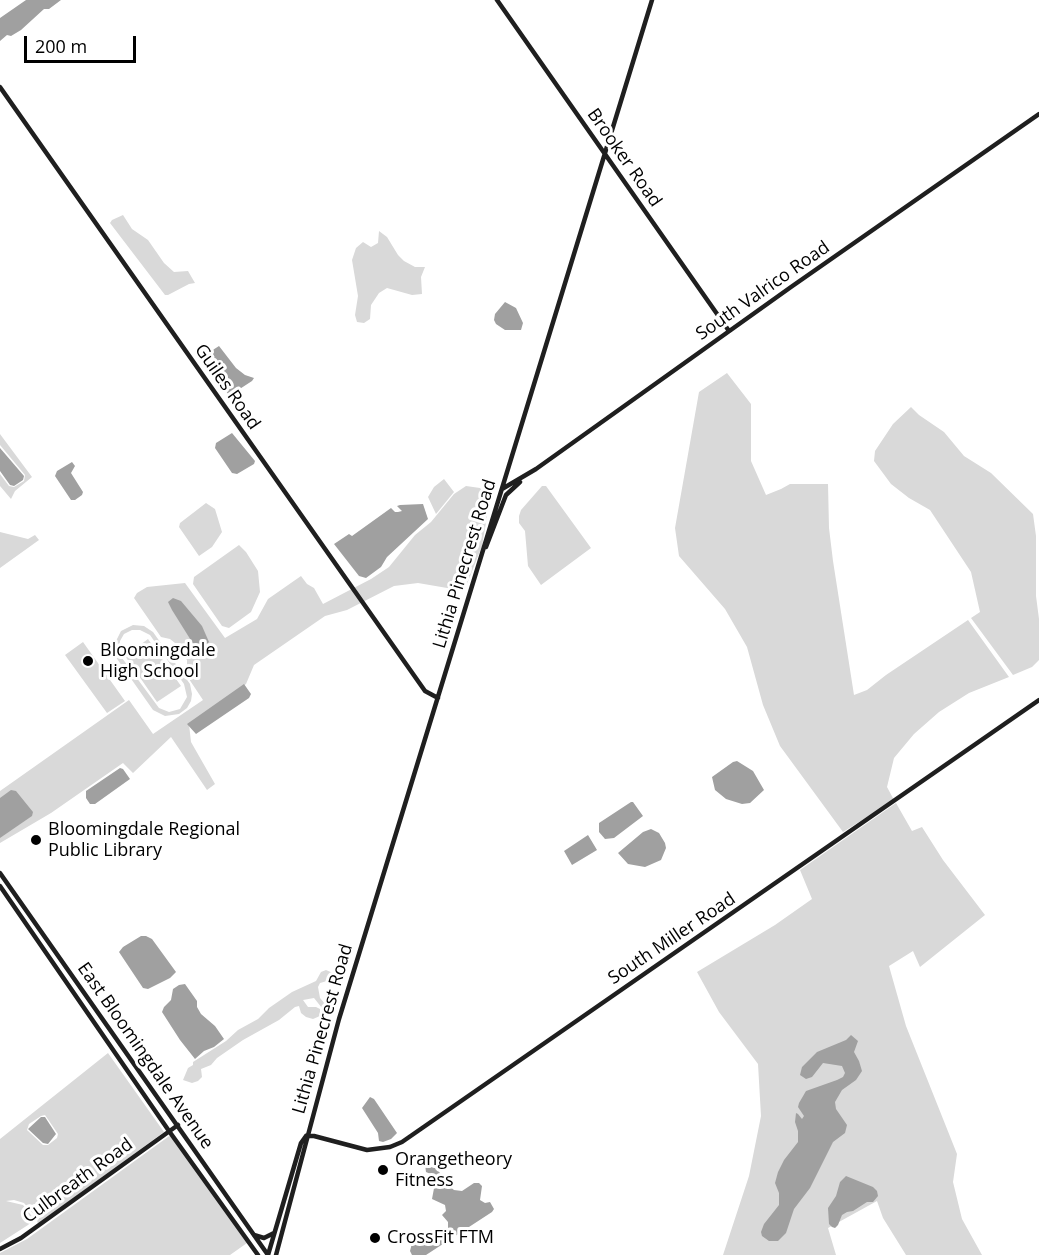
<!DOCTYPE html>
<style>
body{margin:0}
#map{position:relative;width:1039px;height:1255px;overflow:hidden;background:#fff;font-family:"Open Sans",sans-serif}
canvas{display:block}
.scale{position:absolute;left:24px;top:36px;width:112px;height:27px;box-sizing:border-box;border:3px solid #000;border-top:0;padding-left:8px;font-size:18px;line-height:21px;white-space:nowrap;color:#000;-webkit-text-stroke:4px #fff;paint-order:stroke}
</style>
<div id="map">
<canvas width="1039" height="1255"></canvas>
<div class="scale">200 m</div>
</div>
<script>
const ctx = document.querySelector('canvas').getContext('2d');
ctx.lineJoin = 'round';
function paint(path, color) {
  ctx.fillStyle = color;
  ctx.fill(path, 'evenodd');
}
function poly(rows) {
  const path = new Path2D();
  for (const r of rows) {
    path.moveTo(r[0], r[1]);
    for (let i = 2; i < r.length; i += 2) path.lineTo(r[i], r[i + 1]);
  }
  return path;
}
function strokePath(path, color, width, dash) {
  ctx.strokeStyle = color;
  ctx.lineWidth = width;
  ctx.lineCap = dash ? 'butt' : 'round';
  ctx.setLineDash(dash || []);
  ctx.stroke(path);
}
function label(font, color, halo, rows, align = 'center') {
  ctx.font = font + ' "Open Sans",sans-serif';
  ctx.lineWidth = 6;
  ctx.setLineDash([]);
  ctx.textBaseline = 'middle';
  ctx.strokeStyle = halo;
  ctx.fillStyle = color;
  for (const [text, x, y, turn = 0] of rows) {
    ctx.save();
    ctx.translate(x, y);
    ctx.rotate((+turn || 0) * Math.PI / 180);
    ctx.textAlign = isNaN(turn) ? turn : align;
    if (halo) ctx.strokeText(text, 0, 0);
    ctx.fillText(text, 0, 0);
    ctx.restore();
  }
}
const green = poly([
 [123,215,132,229,148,240,164,263,174,272,188,271,195,283,189,284,168,295,165,295,110,223,112,220],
 [379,231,387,237,398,255,404,261,415,267,425,267,421,277,422,294,412,295,387,288,379,293,371,305,370,319,364,323,357,322,355,315,358,296,352,260,356,248,363,242,371,247,378,243],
 [727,373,751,404,751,461,766,495,781,489,790,484,828,484,829,528,833,561,854,695,867,690,886,675,968,620,1009,677,969,693,939,712,914,734,894,758,887,787,894,800,843,832,780,746,763,705,747,647,725,609,679,556,675,528,699,392],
 [911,407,919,415,944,432,964,456,991,473,1033,514,1036,536,1036,596,1039,619,1039,660,1032,667,1013,675,971,618,980,612,971,572,930,510,909,498,891,484,874,461,875,451,893,424],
 [0,434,32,477,15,491,11,499,0,486,0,474,9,486,14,487,24,481,25,475,0,445],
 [444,479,454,492,436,514,428,497,434,487],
 [466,486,480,488,490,499,482,546,467,584,453,589,418,583,394,586,347,610,325,616,254,665,246,684,189,724,191,742,215,784,207,790,171,737,133,773,123,763,51,813,0,843,0,791,129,700,153,734,203,700,187,676,187,660,175,643,170,639,161,637,134,598,137,593,147,587,185,583,225,638,257,619,268,599,301,576,307,584,314,588,323,604,371,579,389,567,415,535,431,522,454,494],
 [542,486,546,486,591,548,541,585,528,566,525,531,519,523,519,516,521,510],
 [206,503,215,509,222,532,212,547,199,556,179,527,180,523],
 [0,532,28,539,35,535,39,540,0,568],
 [239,545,246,552,258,571,260,592,251,612,229,628,222,626,193,584,194,577],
 [133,625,144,626,153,632,190,684,192,694,191,701,187,708,179,714,165,716,153,710,108,646,112,643,114,645,121,631],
 [132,630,140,630,150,635,184,684,187,697,180,709,169,712,159,708,122,658,119,650,120,641,124,634],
 [148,639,181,686,157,702,125,656],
 [83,642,125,701,107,713,65,655],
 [896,803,912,831,922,827,943,860,985,915,920,967,913,951,889,966,906,1026,957,1154,953,1182,962,1219,982,1255,906,1255,883,1218,877,1201,828,1228,836,1255,723,1255,749,1176,761,1116,758,1064,719,1012,697,972,775,925,812,899,800,870],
 [326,970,333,973,342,985,339,985,332,976,328,977,327,981,320,983,318,987,320,998,326,1005,325,1008,322,1008,314,998,303,1000,308,1007,316,1007,320,1009,320,1016,313,1019,306,1017,301,1013,299,1006,295,1007,279,1020,243,1040,217,1058,211,1065,201,1069,202,1077,198,1081,192,1083,183,1080,188,1068,193,1065,193,1062,226,1041,238,1030,258,1019,269,1008,292,992,316,981,321,972],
 [108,1053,164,1132,38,1224,36,1217,24,1203,14,1200,6,1201,23,1205,34,1219,28,1225,0,1243,0,1139],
 [45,1115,58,1134,57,1138,48,1145,43,1145,27,1130,29,1124,41,1116],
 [172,1134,247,1243,230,1255,0,1255,0,1253,27,1239]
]);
const water = poly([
 [26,0,61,0,49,9,44,9,21,30,11,36,7,35,0,41,0,18],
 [505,302,516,308,523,323,521,330,505,330,496,324,494,320,495,314],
 [219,346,236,368,245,375,254,378,252,381,232,394,228,394,203,358,205,355],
 [232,433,255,461,254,464,237,474,232,473,215,448,216,443],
 [0,448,24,476,23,480,14,486,10,485,0,471],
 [72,462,75,466,71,473,83,492,82,495,75,500,71,500,55,476,57,471],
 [423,504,428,519,387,557,381,567,366,578,359,576,334,544,349,534,352,536,391,508,395,512,398,512,402,511,397,506,400,505],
 [173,598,181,601,202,626,209,642,204,647,197,649,192,642,172,610,168,602],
 [244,684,251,694,249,698,196,734,187,724],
 [737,761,753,771,764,790,750,803,742,804,726,799,715,790,712,777,733,762],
 [120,768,123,769,130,779,95,804,90,804,86,798,86,791],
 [11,790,16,791,33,812,32,816,0,838,0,798],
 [631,802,633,802,643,816,614,838,605,839,599,832,599,823],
 [651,829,659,833,665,843,666,848,661,860,645,867,628,864,618,853,643,832],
 [588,835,597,850,572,865,564,851],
 [141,936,146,936,152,939,176,972,170,978,148,989,143,988,119,952,123,947],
 [185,984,197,1001,197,1007,201,1014,215,1026,224,1039,214,1047,204,1051,195,1059,180,1040,162,1012,164,1007,171,1000,173,989,179,985],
 [851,1035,858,1041,854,1052,859,1061,862,1071,856,1080,842,1090,835,1102,836,1109,847,1125,845,1133,833,1142,810,1188,794,1209,786,1233,778,1241,769,1241,762,1236,761,1232,764,1224,779,1205,779,1193,775,1183,778,1172,784,1160,798,1142,798,1131,795,1122,796,1113,798,1114,802,1119,804,1116,798,1107,799,1103,806,1091,837,1080,843,1077,845,1073,842,1066,823,1063,812,1077,806,1079,800,1075,802,1067,817,1052,846,1040],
 [370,1097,374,1099,397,1133,391,1139,383,1142,379,1141,378,1133,362,1108],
 [41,1117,45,1117,56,1134,48,1144,43,1143,28,1129],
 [427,1154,448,1185,454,1190,462,1191,474,1183,479,1183,482,1186,480,1200,485,1203,490,1202,494,1209,492,1212,426,1255,412,1255,410,1251,413,1239,431,1230,437,1234,443,1233,448,1229,448,1222,442,1215,446,1211,445,1205,432,1199,435,1183,433,1175,426,1172,424,1156],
 [846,1176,873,1187,877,1191,878,1196,873,1202,867,1202,853,1211,847,1212,842,1215,838,1225,835,1228,832,1227,829,1224,828,1208,836,1196,840,1182]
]);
const secondary = poly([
 [497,0,729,331],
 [0,87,425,691,438,698],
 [502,489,536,469,791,287,1039,114],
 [486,547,506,495,520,482],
 [0,873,268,1255],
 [0,886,169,1131,258,1255],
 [306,1136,314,1136,367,1150,390,1147,402,1142,1039,700],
 [254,1235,264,1238,274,1233],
 [0,1249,21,1238,178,1125],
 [268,1255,301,1143,306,1136],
 [276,1255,339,1019,652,0]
]);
const markers = [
 [88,661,6,"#000"],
 [36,840,6,"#000"],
 [383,1170,6,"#000"],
 [375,1238,6,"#000"]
];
const streetNames = [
 ["Brooker Road",624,158,55],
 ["South Valrico Road",763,291,-35],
 ["Guiles Road",227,387,55],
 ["Lithia Pinecrest Road",465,564,-73],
 ["South Miller Road",672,939,-34],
 ["Lithia Pinecrest Road",323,1029,-74],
 ["East Bloomingdale Avenue",145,1056,55],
 ["Culbreath Road",78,1181,-36]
];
const poiNames = [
 ["Bloomingdale",100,651],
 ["High School",100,672],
 ["Bloomingdale Regional",48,830],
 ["Public Library",48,851],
 ["Orangetheory",395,1160],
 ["Fitness",395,1181],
 ["CrossFit FTM",387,1238]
];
paint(green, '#d9d9d9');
paint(water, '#a0a0a0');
strokePath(secondary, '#1f1f1f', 4.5);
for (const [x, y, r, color] of markers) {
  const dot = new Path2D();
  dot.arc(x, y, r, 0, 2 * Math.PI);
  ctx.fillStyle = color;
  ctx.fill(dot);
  strokePath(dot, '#fff', 2);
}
label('18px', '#000', '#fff', streetNames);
label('18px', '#000', '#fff', poiNames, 'left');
</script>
